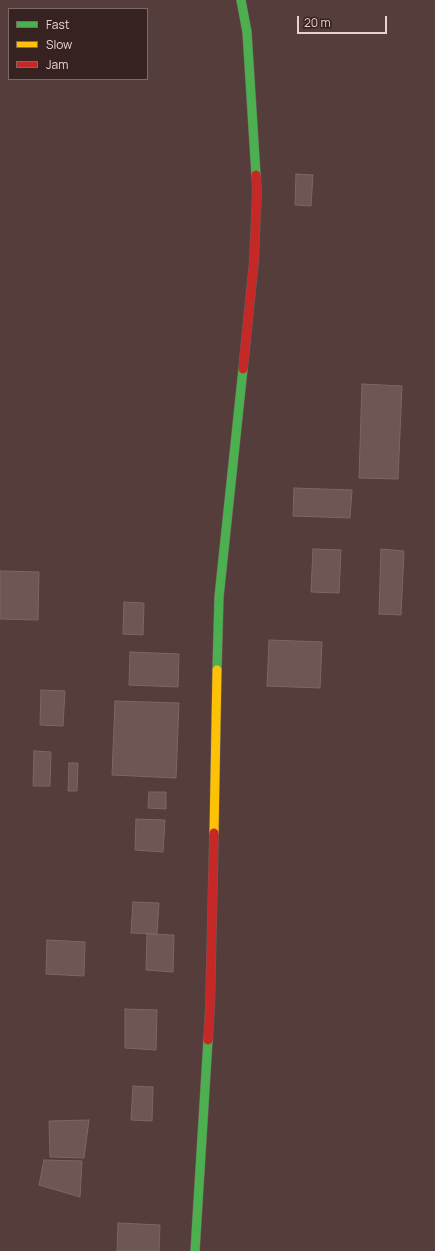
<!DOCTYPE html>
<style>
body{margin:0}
#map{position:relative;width:435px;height:1251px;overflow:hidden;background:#543d3a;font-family:Manrope,sans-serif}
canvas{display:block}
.legend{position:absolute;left:8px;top:8px;width:140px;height:72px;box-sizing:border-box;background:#362220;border:1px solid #7f6865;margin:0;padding:5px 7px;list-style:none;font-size:12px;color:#ecd0cd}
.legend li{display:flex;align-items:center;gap:8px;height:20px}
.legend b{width:20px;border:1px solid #7f6865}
.scale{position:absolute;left:297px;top:16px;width:90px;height:18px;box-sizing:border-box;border:2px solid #ecd0cd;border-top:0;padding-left:5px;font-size:12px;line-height:14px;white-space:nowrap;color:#ecd0cd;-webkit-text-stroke:3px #362220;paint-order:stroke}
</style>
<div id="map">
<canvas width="435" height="1251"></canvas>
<ul class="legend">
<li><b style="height:5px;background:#4caf50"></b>Fast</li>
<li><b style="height:5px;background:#ffc107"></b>Slow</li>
<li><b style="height:5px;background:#c62828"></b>Jam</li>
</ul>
<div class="scale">20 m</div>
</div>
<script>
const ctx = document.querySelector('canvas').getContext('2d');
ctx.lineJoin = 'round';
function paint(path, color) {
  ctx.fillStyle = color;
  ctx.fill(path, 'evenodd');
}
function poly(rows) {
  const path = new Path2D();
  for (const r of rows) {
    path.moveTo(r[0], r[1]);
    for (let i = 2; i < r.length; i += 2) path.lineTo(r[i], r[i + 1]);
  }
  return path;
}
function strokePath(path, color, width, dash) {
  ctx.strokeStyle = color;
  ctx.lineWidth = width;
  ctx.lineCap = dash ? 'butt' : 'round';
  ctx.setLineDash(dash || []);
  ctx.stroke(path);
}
const building = poly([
 [296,174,313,175,311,206,295,205,296,174],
 [362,384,402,386,398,479,359,478,362,384],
 [294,488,352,490,350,518,293,516,294,488],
 [313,549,341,550,339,593,311,592,313,549],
 [381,549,404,551,401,615,379,614,381,549],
 [0,571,39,572,38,620,0,619,0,571],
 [124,602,144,603,143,635,123,634,124,602],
 [269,640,322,642,320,688,267,686,269,640],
 [130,652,179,654,178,687,129,685,130,652],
 [41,690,65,691,63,726,40,725,41,690],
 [115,701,179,703,176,778,112,775,115,701],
 [34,751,51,752,50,786,33,786,34,751],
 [69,763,78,763,77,791,68,791,69,763],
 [149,792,166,792,166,809,148,808,149,792],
 [136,819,165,820,163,852,135,850,136,819],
 [133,902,159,903,157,934,131,933,133,902],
 [147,934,174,935,173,972,146,970,147,934],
 [47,940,85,942,84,976,46,974,47,940],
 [125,1009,157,1010,156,1050,125,1048,125,1009],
 [133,1086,153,1087,152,1121,131,1120,133,1086],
 [89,1120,84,1158,50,1157,49,1121,89,1120],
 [44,1160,82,1161,80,1197,39,1185,44,1160],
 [118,1223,160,1225,159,1251,117,1251,118,1223]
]);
const fast = poly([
 [241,0,247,32,256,175],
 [217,670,219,597,243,369],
 [195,1251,208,1040]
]);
const slow = poly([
 [214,833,217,670]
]);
const jam = poly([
 [243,369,254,261,257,191,256,175],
 [208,1040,210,1008,214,833]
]);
paint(building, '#6d5653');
strokePath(building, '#7b6765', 1);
strokePath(fast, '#715c5a', 10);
strokePath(slow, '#715c5a', 10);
strokePath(jam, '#715c5a', 10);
strokePath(fast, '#4caf50', 9);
strokePath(slow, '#ffc107', 9);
strokePath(jam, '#c62828', 9);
</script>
